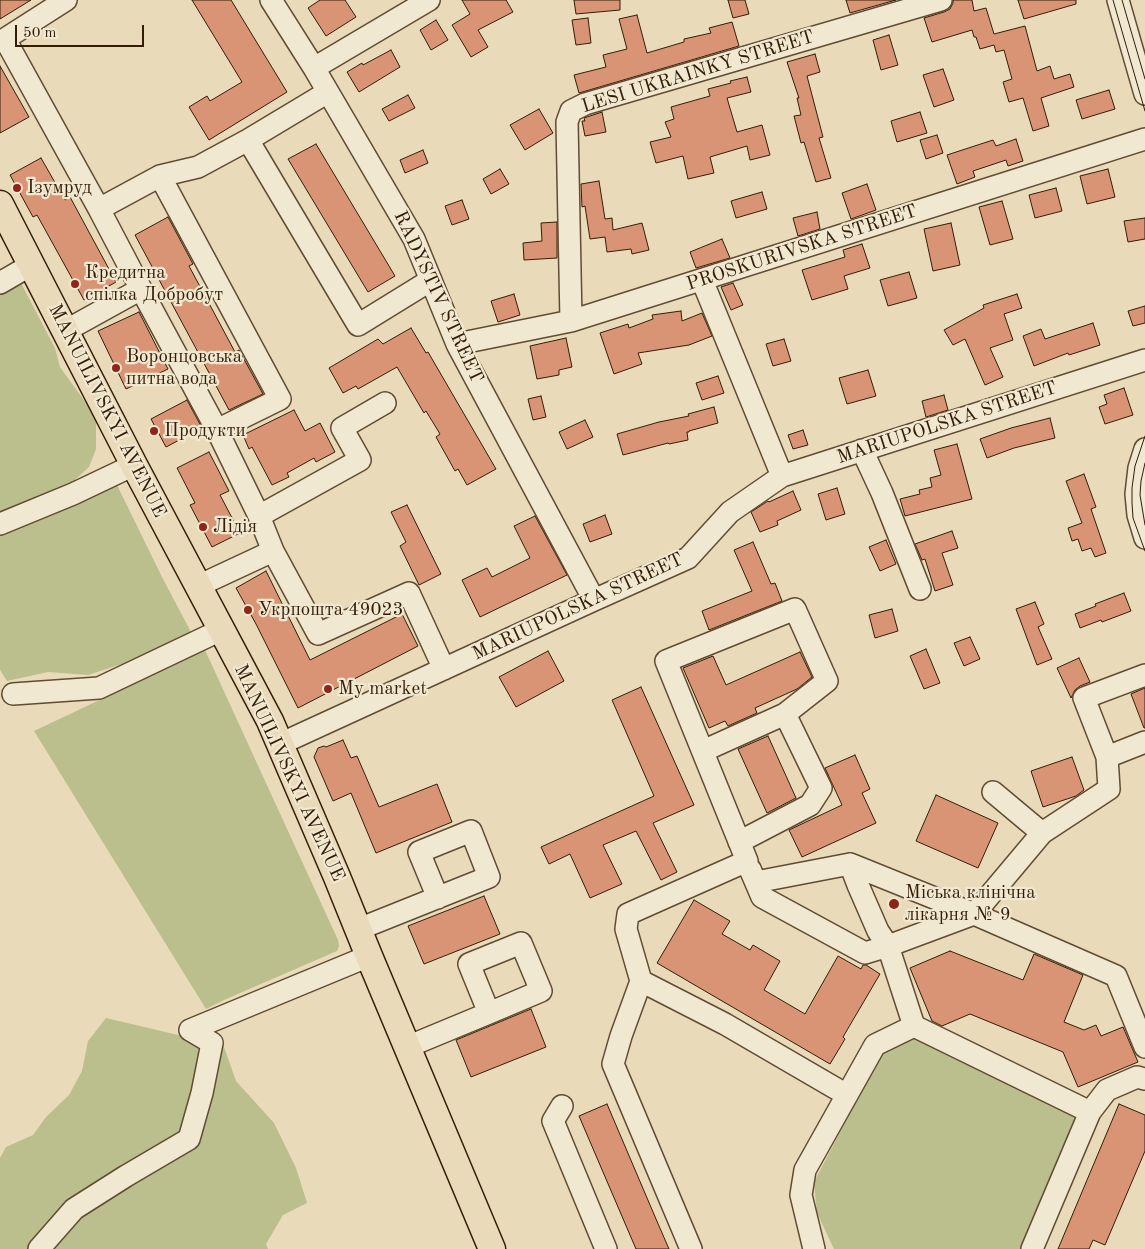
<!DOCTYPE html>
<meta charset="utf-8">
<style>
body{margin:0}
#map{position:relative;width:1145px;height:1249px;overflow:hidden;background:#e9dbba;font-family:"Old Standard TT",serif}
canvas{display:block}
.scale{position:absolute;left:15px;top:25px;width:129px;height:22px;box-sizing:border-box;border:2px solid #331d05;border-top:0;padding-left:6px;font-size:15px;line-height:18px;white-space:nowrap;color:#331d05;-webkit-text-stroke:4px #f1e8d2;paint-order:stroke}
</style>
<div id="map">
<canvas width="1145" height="1249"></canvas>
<div class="scale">50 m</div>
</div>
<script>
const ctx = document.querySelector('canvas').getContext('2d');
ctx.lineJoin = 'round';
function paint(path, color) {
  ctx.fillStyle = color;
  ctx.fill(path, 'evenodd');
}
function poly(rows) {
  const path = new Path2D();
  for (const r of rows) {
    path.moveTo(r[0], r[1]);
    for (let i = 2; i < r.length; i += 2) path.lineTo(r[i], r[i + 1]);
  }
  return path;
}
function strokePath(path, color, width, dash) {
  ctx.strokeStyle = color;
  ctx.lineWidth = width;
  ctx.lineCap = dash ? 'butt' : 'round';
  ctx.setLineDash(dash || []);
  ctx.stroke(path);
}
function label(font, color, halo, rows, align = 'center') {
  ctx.font = font + ' "Old Standard TT",serif';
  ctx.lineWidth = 4.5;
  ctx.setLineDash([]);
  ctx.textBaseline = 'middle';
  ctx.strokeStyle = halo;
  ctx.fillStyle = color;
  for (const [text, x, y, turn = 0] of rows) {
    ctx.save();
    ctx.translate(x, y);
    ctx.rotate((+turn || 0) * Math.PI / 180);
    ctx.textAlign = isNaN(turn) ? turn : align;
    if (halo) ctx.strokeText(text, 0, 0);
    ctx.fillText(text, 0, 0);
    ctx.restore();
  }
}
const green = poly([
 [21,283,55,348,60,367,96,417,96,449,89,467,69,485,44,496,0,512,0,294],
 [116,483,162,577,192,634,131,661,88,675,48,672,7,681,0,670,0,531],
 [205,650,338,940,339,946,337,951,224,1000,206,1009,34,731],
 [106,1018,212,1043,219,1033,236,1081,274,1123,296,1168,307,1203,283,1215,266,1244,268,1249,0,1249,0,1158,6,1147,33,1135,46,1117,69,1095,82,1071,88,1041],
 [914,1036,1080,1119,1024,1249,834,1249,817,1213,814,1182,883,1050]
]);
const building = poly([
 [0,0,31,0,0,19,0,0],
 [192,0,231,0,287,92,209,140,189,107,207,96,210,101,242,82,192,0],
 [320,0,345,0,356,17,326,36,308,8,320,0],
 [462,0,506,0,513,12,478,30,488,47,471,57,452,25,470,14,462,0],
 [574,0,620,0,620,10,576,14,574,0],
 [728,0,745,0,749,14,733,18,728,0],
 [846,0,896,0,850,13,846,0],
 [953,0,972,0,974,11,986,8,994,34,1025,26,1037,71,1050,66,1054,79,1070,74,1074,87,1041,98,1049,126,1033,131,1023,98,1009,102,1003,82,1012,79,1004,50,996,52,994,45,980,49,976,37,974,37,972,30,932,42,924,18,944,12,950,9,953,3,953,0],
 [1018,0,1076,0,1076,4,1024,19,1018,0],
 [637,15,647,53,684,42,684,39,711,33,709,28,732,22,739,46,579,93,574,75,606,67,603,55,627,49,619,19,637,15],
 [588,18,591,43,576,45,572,20,588,18],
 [436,20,448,40,431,50,420,30,436,20],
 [889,35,898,65,881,70,873,40,889,35],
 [391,50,400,67,359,92,347,72,362,63,363,65,391,50],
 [815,54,820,72,807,76,823,137,819,138,831,178,816,182,804,142,801,143,794,116,801,115,797,98,799,98,787,62,815,54],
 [0,66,29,117,0,133,0,66],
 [943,69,954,100,934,107,923,75,943,69],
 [747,77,751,92,727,98,737,132,762,125,770,155,750,160,747,146,710,157,714,173,688,179,683,156,656,163,650,142,671,137,665,122,674,119,671,107,710,96,708,89,731,83,730,81,747,77],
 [1109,90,1115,109,1082,119,1076,100,1109,90],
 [408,95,415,108,389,121,382,109,408,95],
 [539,109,553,133,525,150,510,125,539,109],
 [602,112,606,132,585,136,582,121,585,121,584,118,602,112],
 [920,112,927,133,897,142,891,121,920,112],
 [937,135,943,153,926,159,920,140,937,135],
 [1016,139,1023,161,1008,166,1006,160,973,171,975,177,957,184,947,155,993,140,996,146,1016,139],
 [316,144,395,276,368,292,288,159,316,144],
 [423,150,428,163,405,173,400,160,423,150],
 [41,158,65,200,70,197,116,282,84,300,37,215,33,217,10,175,41,158],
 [500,169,509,184,491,194,483,179,500,169],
 [1108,169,1115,197,1087,204,1080,176,1108,169],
 [599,181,605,219,612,218,613,230,642,223,649,250,632,254,631,249,607,252,605,237,590,239,585,206,582,207,581,184,599,181],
 [867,184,876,210,851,219,842,193,867,184],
 [1056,188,1062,211,1035,218,1029,195,1056,188],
 [762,192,767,209,736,218,731,201,762,192],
 [462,200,469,219,452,225,445,206,462,200],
 [1002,201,1013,239,990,245,979,207,1002,201],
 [817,212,820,229,798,236,793,218,817,212],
 [168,217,193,264,189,266,235,352,239,350,263,394,229,410,135,235,168,217],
 [1145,218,1145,239,1128,242,1124,221,1145,218],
 [557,222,557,258,524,260,523,243,542,241,541,223,557,222],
 [951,223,960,265,933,271,924,229,951,223],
 [722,239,730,258,696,268,690,252,722,239],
 [862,244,870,268,844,276,848,289,812,300,802,270,845,257,843,250,862,244],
 [909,272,917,298,888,306,880,280,909,272],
 [733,283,743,305,731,310,721,287,733,283],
 [514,294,520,315,498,322,491,301,514,294],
 [1017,294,1022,308,1004,314,1013,340,990,348,1003,377,985,385,965,339,953,345,944,330,984,308,983,305,1017,294],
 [1145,306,1145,323,1133,326,1128,311,1145,306],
 [681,311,682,321,702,313,712,336,689,345,638,353,642,364,614,374,600,333,628,324,629,328,653,319,652,315,681,311],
 [139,312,168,369,126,389,98,331,139,312],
 [1093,323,1100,345,1069,355,1068,353,1034,366,1023,336,1041,329,1045,339,1093,323],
 [411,328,426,353,428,352,496,469,467,485,458,469,455,471,436,437,440,434,426,411,424,413,397,367,358,389,356,386,343,393,329,368,378,339,383,344,411,328],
 [566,338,572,367,559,370,559,375,537,379,530,346,566,338],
 [784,339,791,361,773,366,766,344,784,339],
 [868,370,876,396,847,404,839,378,868,370],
 [718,376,724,393,702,400,696,383,718,376],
 [1124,388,1133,415,1105,424,1099,407,1107,404,1104,395,1124,388],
 [944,395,948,410,926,417,922,401,944,395],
 [541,396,546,417,533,420,528,399,541,396],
 [187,400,202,428,166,447,151,419,187,400],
 [714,407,718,423,689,431,689,432,687,432,688,440,669,444,668,443,623,455,617,434,659,422,689,416,688,414,714,407],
 [294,410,305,431,320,423,335,452,316,462,314,458,287,473,289,477,272,485,252,447,249,449,243,435,294,410],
 [1050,418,1055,438,1014,448,987,458,980,439,1011,428,1050,418],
 [585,420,593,437,567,449,559,432,585,420],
 [803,430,808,445,793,449,788,435,803,430],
 [957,444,972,499,905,516,900,499,920,494,919,490,932,487,930,478,941,475,934,450,957,444],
 [209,452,229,491,220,495,240,533,212,547,190,505,195,503,177,468,209,452],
 [1084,474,1096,507,1091,509,1106,553,1095,557,1091,548,1082,551,1078,539,1072,541,1068,528,1082,523,1066,481,1084,474],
 [837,488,845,514,826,520,818,494,837,488],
 [793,491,801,510,777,521,778,525,760,532,751,512,768,501,769,502,793,491],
 [407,505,441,574,419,585,400,546,406,542,391,512,407,505],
 [605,515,612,534,590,542,583,524,605,515],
 [535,516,567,575,480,617,462,580,487,568,492,577,530,558,514,526,535,516],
 [952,531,958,548,942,553,953,585,935,591,925,559,922,560,915,544,952,531],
 [886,540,896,564,880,571,869,547,886,540],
 [753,542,771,584,775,583,782,601,709,630,702,611,752,591,734,550,753,542],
 [266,571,310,660,402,614,418,646,298,708,256,624,236,588,266,571],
 [1124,593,1131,611,1102,622,1101,620,1080,628,1075,614,1096,606,1095,604,1124,593],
 [1035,602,1044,624,1038,627,1052,659,1037,665,1016,609,1035,602],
 [892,609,898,631,875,638,869,615,892,609],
 [970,637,980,659,964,666,954,643,970,637],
 [926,649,940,683,924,689,910,656,926,649],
 [548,651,564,681,516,707,499,677,548,651],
 [800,652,812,677,797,689,755,708,757,713,728,726,725,721,709,728,683,668,713,656,726,685,800,652],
 [1079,658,1090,682,1080,686,1075,690,1071,698,1057,668,1079,658],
 [641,687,694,805,653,823,677,872,661,880,636,831,603,845,622,884,590,898,570,854,549,864,541,847,654,796,612,700,641,687],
 [1145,688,1145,728,1144,728,1131,694,1145,688],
 [768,736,796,798,767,813,738,749,768,736],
 [343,740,351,758,357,756,379,807,437,784,452,822,376,853,351,793,333,801,314,757,318,748,324,746,326,747,343,740],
 [855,755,870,789,862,793,876,823,802,857,789,830,842,805,825,768,855,755],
 [1072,757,1084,790,1076,796,1043,807,1031,771,1072,757],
 [936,795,998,823,978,868,916,841,936,795],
 [484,896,500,934,424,964,408,926,484,896],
 [694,900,730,921,722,934,750,950,753,945,780,961,764,990,805,1014,838,956,861,969,863,965,866,965,880,974,843,1037,845,1039,830,1064,657,963,694,900],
 [950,951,1023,980,1034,954,1083,975,1064,1022,1084,1030,1096,1025,1101,1036,1123,1027,1138,1062,1078,1087,1063,1052,970,1014,942,1026,932,1021,910,968,950,951],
 [531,1009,546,1047,471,1077,456,1040,531,1009],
 [607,1104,656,1219,669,1249,636,1249,579,1116,607,1104],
 [1119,1104,1145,1115,1145,1151,1105,1245,1093,1240,1089,1249,1058,1249,1119,1104]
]);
const minor = poly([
 [66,0,5,39,99,209],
 [271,0,314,68,414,239,457,344,594,600],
 [1118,0,1145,94],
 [314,68,429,0],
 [248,140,328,92],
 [160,176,198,167,248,140,358,325,431,280],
 [702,280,782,476],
 [0,283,31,265],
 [571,321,567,122,571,111,585,104,941,0],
 [65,331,141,289,217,430,280,399,160,176,99,209,141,289],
 [457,344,571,321,1145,139],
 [217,430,259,516,273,551,318,634,409,593,444,669],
 [1145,449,1139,468,1136,494,1138,515,1145,538],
 [862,450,882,493,920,589],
 [259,516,360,460,342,428,385,403],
 [0,524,73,494,134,465],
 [198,586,273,551],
 [13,694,99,688,221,630],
 [280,744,594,600,688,558,730,512,782,476,1145,360],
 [1107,757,1084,698,1145,675],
 [1042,833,1109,789,1107,757,1145,742],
 [739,842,810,805,821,788,785,714],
 [750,869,762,897,865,953,888,946,878,931,858,885,850,864],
 [756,882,850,864,974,914,1042,833,993,792],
 [359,929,489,877,471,831,419,852,438,898],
 [641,981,725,1024,847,1095],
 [914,1026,888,946,974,914,1116,976,1145,1047],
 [190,1030,369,956],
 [407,1047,489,1013,541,991,521,943,469,964,489,1013],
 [562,1106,553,1121,606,1249],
 [39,1249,74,1209,126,1176,189,1139,202,1093,212,1043,190,1030],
 [691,1249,613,1064,621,1036,641,981,626,929,628,914,747,861,666,661,795,609,827,681,785,714,703,751],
 [814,1249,801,1195,805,1170,875,1045,914,1026,1090,1112],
 [1032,1249,1090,1112,1107,1090,1137,1077,1145,1079]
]);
const major = poly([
 [0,204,134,465,270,721,337,877,369,956,492,1249]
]);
const tram = poly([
 [1113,0,1145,111],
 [1122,0,1145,79],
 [1145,436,1135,466,1132,488,1132,503,1133,518,1145,551],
 [1145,463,1141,481,1140,495,1145,525]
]);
const markers = [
 [17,188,5,"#8f2418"],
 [75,284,5,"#8f2418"],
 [116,368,5,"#8f2418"],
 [154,431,5,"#8f2418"],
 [203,527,5,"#8f2418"],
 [248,610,5,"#8f2418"],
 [328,689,5,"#8f2418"],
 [894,904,6,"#8f2418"]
];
const streetNames = [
 ["LESI UKRAINKY STREET",698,72,-17],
 ["PROSKURIVSKA STREET",802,248,-18],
 ["RADYSTIV STREET",438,297,65],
 ["MANUILIVSKYI AVENUE",107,411,63],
 ["MARIUPOLSKA STREET",947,423,-18],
 ["MARIUPOLSKA STREET",578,607,-25],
 ["MANUILIVSKYI AVENUE",289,773,65]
];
const poiNames = [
 ["Ізумруд",27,188],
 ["Кредитна",85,273],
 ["спілка Добробут",85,295],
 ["Воронцовська",126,357],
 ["питна вода",126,379],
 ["Продукти",164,431],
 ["Лідія",213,527],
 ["Укрпошта 49023",258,610],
 ["My market",338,689],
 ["Міська клінічна",905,893],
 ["лікарня № 9",905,915]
];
paint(green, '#babf8d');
paint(building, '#d99476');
strokePath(building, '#331d05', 1);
strokePath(minor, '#604c32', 24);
strokePath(major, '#331d05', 29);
strokePath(minor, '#f1e8d2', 21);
strokePath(major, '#e9dbba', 26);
strokePath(tram, '#331d05', 1);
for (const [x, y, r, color] of markers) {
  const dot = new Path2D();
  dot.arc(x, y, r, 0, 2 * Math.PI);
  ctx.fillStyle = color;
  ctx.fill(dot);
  strokePath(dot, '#f1e8d2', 2);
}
label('19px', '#331d05', '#f1e8d2', streetNames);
label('19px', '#331d05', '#f1e8d2', poiNames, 'left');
</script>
